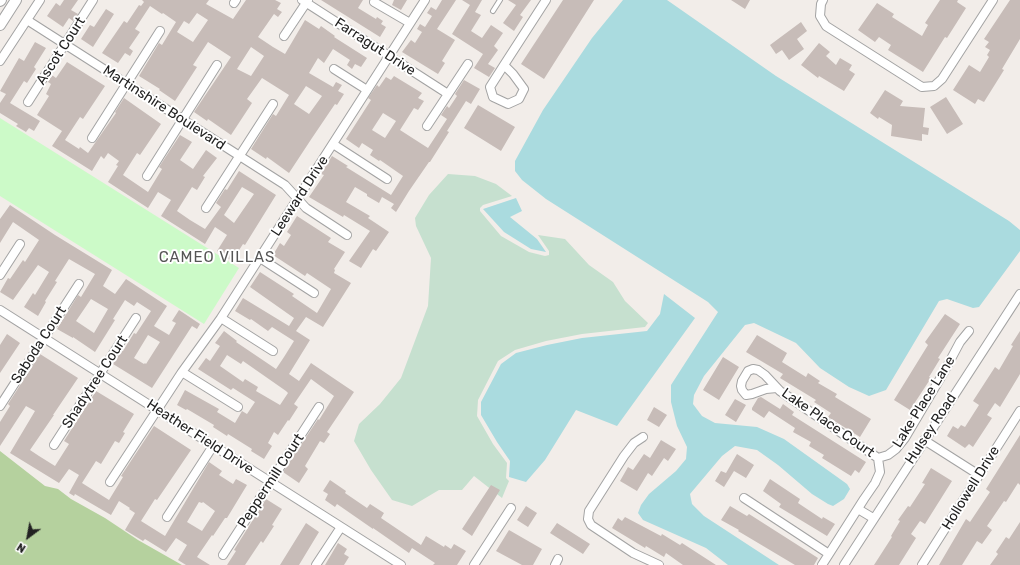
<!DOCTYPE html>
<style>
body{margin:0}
#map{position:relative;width:1020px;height:565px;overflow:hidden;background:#f2ede9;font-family:Rubik,sans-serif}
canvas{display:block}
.north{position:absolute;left:8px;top:517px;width:40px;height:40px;-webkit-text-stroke:3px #fff;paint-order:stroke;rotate:212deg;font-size:11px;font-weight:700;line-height:16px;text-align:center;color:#222}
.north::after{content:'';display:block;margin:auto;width:14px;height:18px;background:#222;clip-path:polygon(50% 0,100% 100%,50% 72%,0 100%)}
</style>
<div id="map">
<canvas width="1020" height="565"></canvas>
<div class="north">N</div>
</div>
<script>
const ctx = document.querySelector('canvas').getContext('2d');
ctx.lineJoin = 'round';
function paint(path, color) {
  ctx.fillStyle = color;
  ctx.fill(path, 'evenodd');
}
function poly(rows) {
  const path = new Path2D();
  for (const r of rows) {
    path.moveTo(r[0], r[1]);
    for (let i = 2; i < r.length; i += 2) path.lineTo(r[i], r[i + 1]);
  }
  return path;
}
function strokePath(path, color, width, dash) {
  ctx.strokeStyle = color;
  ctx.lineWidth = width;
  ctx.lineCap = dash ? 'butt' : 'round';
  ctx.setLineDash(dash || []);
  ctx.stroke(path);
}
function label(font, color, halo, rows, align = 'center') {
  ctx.font = font + ' Rubik,sans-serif';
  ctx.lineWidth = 4;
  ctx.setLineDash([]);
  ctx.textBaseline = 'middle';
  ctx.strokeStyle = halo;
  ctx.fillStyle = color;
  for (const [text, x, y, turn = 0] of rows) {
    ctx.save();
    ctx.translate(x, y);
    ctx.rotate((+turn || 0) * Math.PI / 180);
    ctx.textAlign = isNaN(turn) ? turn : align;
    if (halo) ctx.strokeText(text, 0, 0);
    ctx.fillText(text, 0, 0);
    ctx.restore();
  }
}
const forest = poly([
 [0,451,45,486,58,489,71,499,105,518,138,540,182,565,0,565]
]);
const wetland = poly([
 [448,174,475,176,496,184,512,196,483,205,480,208,480,211,501,236,529,252,545,256,549,255,549,251,538,235,565,239,589,265,613,282,625,301,648,323,645,327,582,334,546,341,515,350,498,361,478,400,477,416,493,444,507,463,506,478,509,481,502,498,474,476,462,490,439,490,412,506,392,500,371,470,354,441,359,424,380,404,401,378,428,306,431,258,416,226,415,218,429,195]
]);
const park = poly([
 [0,118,239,268,204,324,0,196]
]);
const water = poly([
 [623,0,667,0,776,76,1009,221,1020,230,1020,251,979,307,973,308,947,299,939,301,886,390,869,396,849,387,820,368,796,343,754,323,745,325,704,376,694,395,693,404,702,416,715,423,757,427,784,439,847,484,850,489,844,499,833,506,828,504,812,494,778,465,757,450,735,446,722,456,690,494,692,504,704,516,779,565,728,565,706,548,643,520,638,513,641,505,649,494,676,471,686,459,687,447,677,426,671,402,671,385,718,312,708,302,546,199,522,180,515,171,515,161,543,110,592,38],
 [516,198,522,211,510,217,537,239,546,252,531,249,504,232,483,209],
 [664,294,695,318,617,426,576,410,545,460,526,482,509,477,510,461,497,442,481,415,481,402,501,364,516,353,547,345,582,338,647,331,660,314]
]);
const building = poly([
 [64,0,78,0,71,10,78,14,73,21,69,18,63,27,47,16,56,3,60,6],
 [142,0,209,0,206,4,233,19,246,0,275,0,281,3,277,9,282,12,278,17,274,14,258,37,273,47,285,54,305,20,319,29,321,26,335,36,334,37,367,58,361,67,355,64,352,69,347,65,350,60,333,49,324,63,318,58,309,73,333,87,336,82,342,85,338,91,344,94,337,105,335,104,312,138,289,173,267,157,266,159,251,149,273,114,276,116,289,95,262,78,247,99,252,103,231,135,208,119,207,121,194,112,231,57,208,42,193,65,197,67,175,101,159,90,160,89,139,76,159,43,162,45,176,22,163,13,162,14,150,6,135,29,140,32,129,48,133,51,130,56,125,53,118,63,102,53,124,21,127,23,139,5,141,6,144,2],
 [197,13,208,20,193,42,177,32,184,21,189,24],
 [251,47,264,56,251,76,237,69],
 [306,86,322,96,309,114,294,104],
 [321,0,363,0,358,8,376,19,377,17,383,21,381,24,386,27,380,37],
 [394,0,407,0,401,10,392,5],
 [442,0,456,0,437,29,455,40,442,61,445,63,438,74,402,52,411,40,415,43,422,32,417,29,420,24,425,27,432,16,427,13,431,7,436,10],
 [462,0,482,0,475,12,481,15,471,31,482,38,491,25,503,33,494,46,498,50,488,64,495,68,489,77,474,68,483,54,452,34,470,5],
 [508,0,531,0,520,15,523,17,514,31,503,23,516,5],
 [563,0,594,0,544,79,521,64],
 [731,0,750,0,745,9],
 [940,0,958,0,957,2,966,8,947,38,945,37,923,72,888,50,891,45,879,37,875,42,858,30,877,3,894,14,892,17,922,36,928,25,925,23],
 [1010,0,1020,0,1020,39,1002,69,1004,70,984,102,978,99,975,104,953,90,969,65,980,72,989,57,987,55,990,50,985,47,989,42,984,39],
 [106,9,114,14,93,47,81,39,90,25,94,27],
 [801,22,807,31,797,39,804,49,789,60,782,50,776,54,770,45],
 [35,42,46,48,34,67,36,69,27,83,24,81,10,103,40,121,34,131,29,128,26,132,16,126,18,124,0,113,0,103,6,94,0,91,19,58,24,61],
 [819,43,830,52,826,56,836,65,840,58,852,65,849,70,855,74,844,91,819,76,818,78,801,65],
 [67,62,105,86,83,119,80,117,65,140,79,149,80,147,88,153,116,113,115,112,124,98,161,124,140,155,137,153,123,175,148,192,162,169,159,167,180,135,192,142,180,160,193,169,206,150,217,158,203,176,205,177,197,190,192,187,177,211,190,220,205,229,221,207,216,203,225,189,227,190,239,171,276,195,245,245,243,244,232,261,217,251,227,235,215,227,205,244,161,216,171,200,158,192,148,208,108,182,118,166,116,165,119,161,108,153,104,159,101,156,92,171,52,146,62,131,37,115,49,96,46,94,51,84,48,82,52,75,56,78],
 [242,187,254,194,234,223,224,215],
 [394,76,422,93,418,98,424,101,418,110,414,108,400,130,428,148,447,119,441,115,447,106,449,108,457,96,455,94,464,80,480,89,471,104,466,101,447,131,449,132,430,162,429,162,409,191,396,212,391,208,394,204,382,197,379,203,367,196,367,194,355,187,346,202,370,216,368,218,389,232,376,251,373,249,361,268,349,261,370,231,344,215,343,217,309,197,324,175,321,174,332,156,348,166,346,167,391,195,403,176,380,160,379,161,370,155,373,150,362,143,359,148,346,139,371,100,368,98,377,85,379,87,386,77,391,80],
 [383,113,396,121,385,138,372,130],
 [885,90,903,101,900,106,925,108,923,127,929,128,928,135,922,134,922,141,891,136,892,125,879,117,878,119,870,113],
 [946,97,963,124,947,134,930,107],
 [478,105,515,127,501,151,464,128],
 [10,205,55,235,112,270,103,286,115,294,126,279,167,306,154,326,169,335,176,323,172,321,179,310,200,324,197,329,192,326,152,388,113,364,122,350,123,351,134,333,136,334,151,311,137,302,134,306,125,300,113,319,115,320,95,352,73,337,73,338,57,329,78,295,81,297,95,274,69,259,55,281,57,282,45,301,46,302,38,316,24,307,33,293,35,295,49,272,38,265,13,300,0,292,8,278,10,279,23,260,25,262,39,240,13,222,0,243,0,219],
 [91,299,108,309,94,333,76,321],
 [148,335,160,342,146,364,145,363,144,364,134,358],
 [297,216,331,238,328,242,345,252,334,269,335,270,334,273,351,283,323,327,306,317,296,331,310,340,289,374,299,381,311,363,354,392,327,432,330,434,324,443,320,441,305,466,308,469,299,483,283,472,318,419,319,420,334,396,311,379,294,404,298,407,289,421,288,420,278,435,274,432,268,443,272,446,264,459,251,451,252,449,228,434,227,436,213,427,214,425,187,409,186,410,177,405,185,390,219,409,217,412,235,423,242,411,247,414,255,402,233,388,231,390,198,369,206,358,210,361,220,346,215,343,224,331,237,341,236,342,276,369,284,357,294,341,272,327,268,331,251,319,250,320,235,311,243,298,289,326,294,318,250,287,260,272,294,294,292,296,317,313,331,289,307,273,305,276,273,255,280,243,284,246,291,235,287,232],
 [227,355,241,364,243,361,286,391,288,393,280,405,256,391,258,387,245,379,243,382,220,366],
 [945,314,960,324,938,358,940,359,929,377,931,378,910,410,894,400,928,345,925,342],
 [1020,331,1020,374,1000,407,995,403,987,415,992,418,973,447,969,444,965,448,947,436,953,426,958,429,961,425,965,427,979,405,973,401,995,367,999,370,1013,346,1011,345],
 [7,334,20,343,0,373,0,345],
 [757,335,787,353,782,362,806,377,808,373,820,381,818,383,837,394,835,397,871,419,860,437,828,417,831,413,814,402,816,400,780,378,783,374,746,352],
 [40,354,78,378,53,415,54,415,30,450,39,456,55,466,69,444,64,441,96,391,134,414,123,432,125,433,119,443,115,441,101,464,96,461,82,483,109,500,123,477,121,476,154,426,191,450,157,500,155,499,141,521,165,536,209,462,222,471,219,475,233,484,236,479,247,485,227,518,225,518,213,536,212,535,197,557,210,565,186,565,178,560,187,545,176,538,166,552,145,539,143,541,125,530,135,513,129,509,130,508,119,501,111,515,75,494,74,496,69,493,79,475,69,469,59,483,10,453,35,411,26,406,0,446,0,422,10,406,8,404],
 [199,502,202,503,203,502,215,511,202,531,187,522],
 [723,357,739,367,719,400,703,390],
 [761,397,780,409,783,404,794,412,792,415,866,462,859,473,855,470,851,476,822,458,824,455,809,446,811,442,793,432,795,428,769,411,764,418,752,410,752,408,758,398],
 [735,399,746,405,736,422,725,415],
 [654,407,667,415,659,427,647,420],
 [1020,435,1020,485,1018,483,1006,502,1004,501,987,526,992,530,982,544,977,541,962,565,939,565,966,519,970,522,990,492,986,489],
 [661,440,676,449,668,461,664,458,652,476,648,473,637,491,620,481,628,467,633,470,644,454,650,458],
 [737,454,754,465,746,478,734,471,724,487,715,481,721,471,726,473],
 [931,468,952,481,925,524,920,521,911,534,916,538,899,565,874,565,892,537,891,536,900,521,898,520,908,506,910,507,925,484,922,483],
 [770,479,800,499,798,503,822,519,823,517,835,524,827,536,779,507,781,504,763,491],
 [330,480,346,491,345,493,367,508,370,504,384,513,381,518,421,545,426,536,444,547,445,545,451,549,454,544,466,551,457,565,433,565,435,563,412,548,409,553,373,528,373,529,337,504,335,507,325,500,328,494,323,491],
 [491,485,500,490,472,536,462,529],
 [266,499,282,509,272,525,274,526,263,543,261,541,245,565,227,565,236,551,234,550],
 [526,506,537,513,528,527,517,520],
 [730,506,747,516,749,514,818,558,814,565,795,565,738,531,739,530,721,520],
 [625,517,661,536,662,534,680,545,682,543,716,565,683,565,666,553,664,557,646,546,645,548,612,528,618,518,622,521],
 [1020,522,1020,565,990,565,998,554,996,552,1006,537,1009,539],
 [306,523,319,532,299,565,280,565],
 [557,523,590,544,583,554,550,533],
 [509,530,542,549,533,565,522,565,496,551],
 [338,543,347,549,344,554,349,557,344,565,325,565]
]);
const service = poly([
 [493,11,500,0]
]);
const minor = poly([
 [302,0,448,94],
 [823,0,821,4,820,16,826,26,922,87,934,86,942,79,993,0],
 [374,2,410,23],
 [234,3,236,0],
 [27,20,285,185,306,208,347,235],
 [284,36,308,0],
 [0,61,40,0],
 [504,65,513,74,524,89,519,99,508,104,493,97,490,87,504,65,546,0],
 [334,69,367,90],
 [28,102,93,0],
 [427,126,468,64],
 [92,138,160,31],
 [333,144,387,179],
 [147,176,217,65],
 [206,208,273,104],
 [260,258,314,293],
 [0,275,20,244],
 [0,310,401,565],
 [221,318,273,351],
 [182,372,238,407],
 [777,388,766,389,752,394,746,395,742,390,741,386,742,381,748,371,753,369,758,370,765,375,780,391,878,458],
 [0,406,79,284],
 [643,437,634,443,624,456,589,511,588,519,591,525,633,553,659,565],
 [924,440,979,475],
 [54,445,136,318],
 [110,482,182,372,221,318,425,0],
 [744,498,829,554],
 [858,509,873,518],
 [167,517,213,446],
 [223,555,319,407],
 [316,565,341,527],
 [474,565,511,508],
 [555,565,558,559],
 [822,565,864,499,875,483,880,472,878,458,888,455,896,449,905,438,944,372,960,342,969,331],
 [844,565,1020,294],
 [922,565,1020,411]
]);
const tertiary = poly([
 [0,1,1,0],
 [0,25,16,0]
]);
const streetNames = [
 ["Farragut Drive",375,47,33],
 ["Ascot Court",61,51,-57],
 ["Martinshire Boulevard",164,108,33],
 ["Leeward Drive",300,196,-57],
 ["Saboda Court",39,345,-57],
 ["Shadytree Court",95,382,-57],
 ["Lake Place Lane",924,402,-58],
 ["Lake Place Court",828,423,35],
 ["Hulsey Road",931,429,-57],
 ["Heather Field Drive",200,437,33],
 ["Peppermill Court",271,481,-57],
 ["Hollowell Drive",971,488,-58]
];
const neighbourhoodNames = [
 ["CAMEO VILLAS",217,258]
];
paint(forest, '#b5d19e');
paint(wetland, '#c6e0cf');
paint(park, '#ccfac8');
paint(water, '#aadbdf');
paint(building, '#c7bcb8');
strokePath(service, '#a3a3a3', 6);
strokePath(minor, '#a3a3a3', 10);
strokePath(tertiary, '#a3a3a3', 12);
strokePath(service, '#fff', 4);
strokePath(minor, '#fff', 8);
strokePath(tertiary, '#fff', 10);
label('14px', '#222', '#fff', streetNames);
ctx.letterSpacing = '1px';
label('15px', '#555', '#fff', neighbourhoodNames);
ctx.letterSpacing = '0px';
</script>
